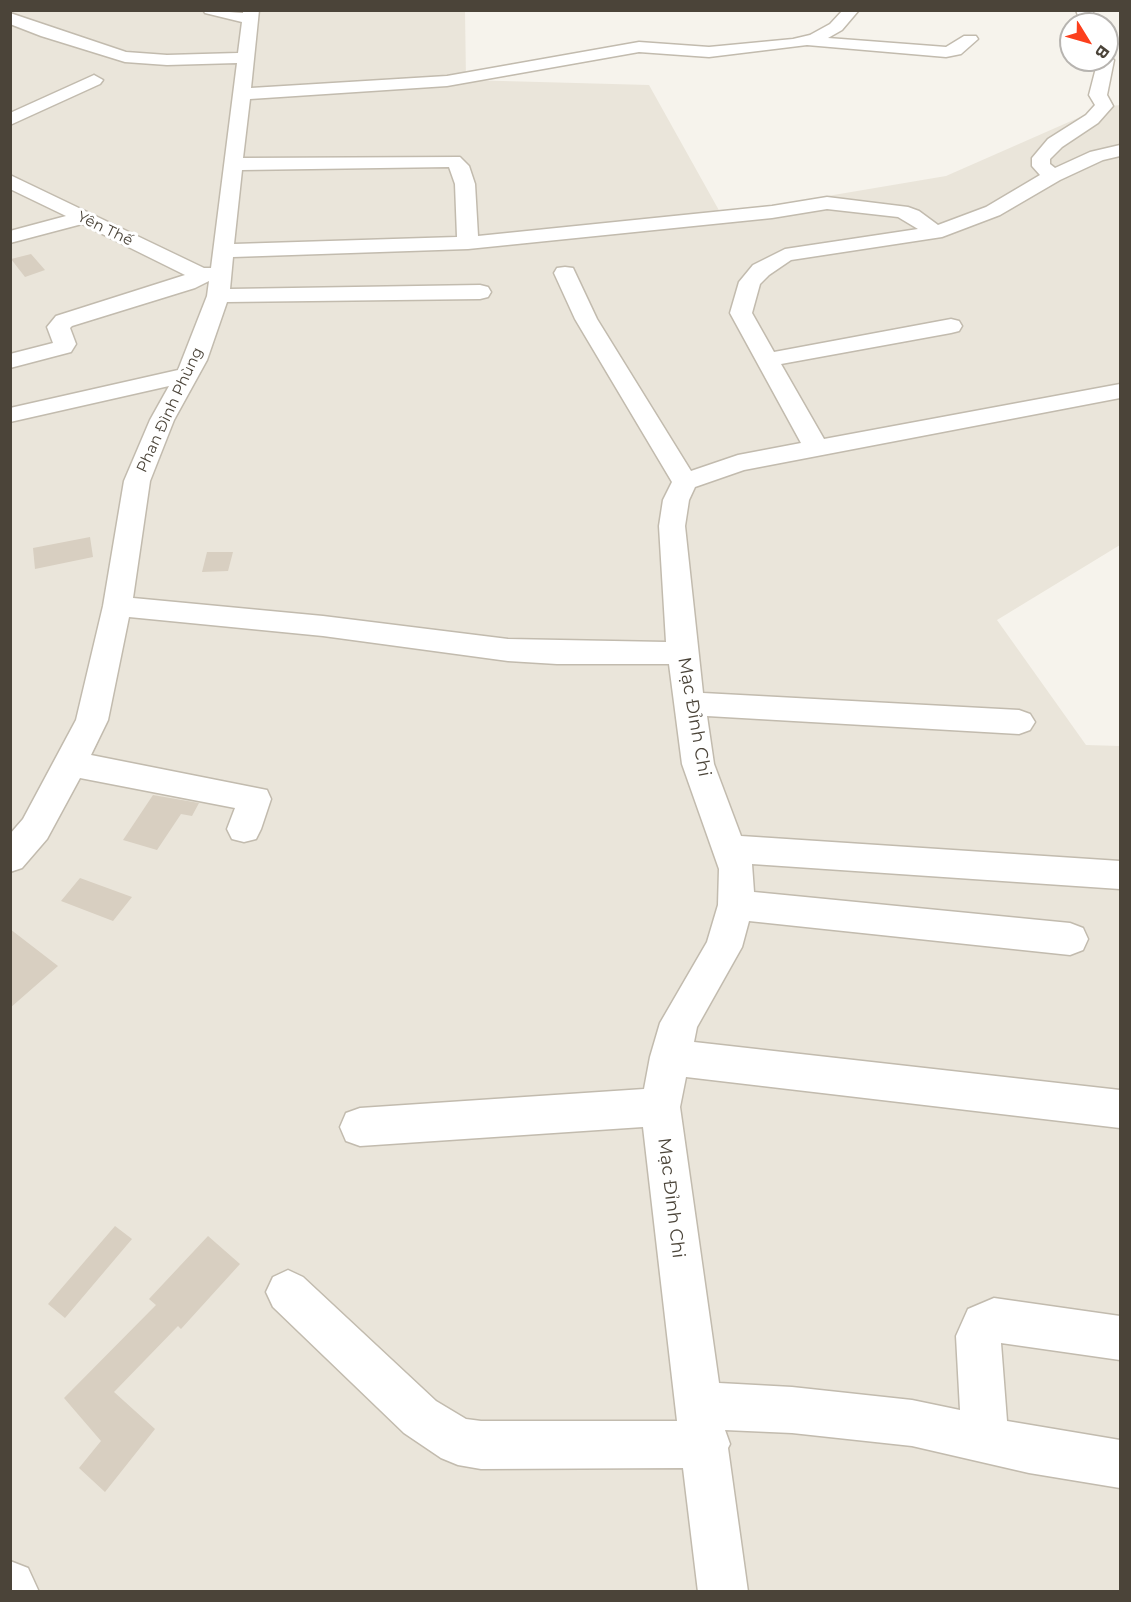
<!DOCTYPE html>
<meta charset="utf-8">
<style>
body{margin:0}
#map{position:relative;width:1131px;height:1602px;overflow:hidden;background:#f6f3ec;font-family:Montserrat,sans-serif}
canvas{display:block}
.frame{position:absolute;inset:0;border:12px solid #4b4439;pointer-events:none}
.north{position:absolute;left:1059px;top:12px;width:60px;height:60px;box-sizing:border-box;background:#fff;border:2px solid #b7b4b0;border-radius:50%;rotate:127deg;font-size:16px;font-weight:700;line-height:24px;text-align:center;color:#4b4439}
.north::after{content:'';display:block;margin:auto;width:21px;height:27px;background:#fc3f1d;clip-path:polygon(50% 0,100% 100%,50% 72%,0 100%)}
</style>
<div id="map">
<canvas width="1131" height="1602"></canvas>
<div class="frame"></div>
<div class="north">B</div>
</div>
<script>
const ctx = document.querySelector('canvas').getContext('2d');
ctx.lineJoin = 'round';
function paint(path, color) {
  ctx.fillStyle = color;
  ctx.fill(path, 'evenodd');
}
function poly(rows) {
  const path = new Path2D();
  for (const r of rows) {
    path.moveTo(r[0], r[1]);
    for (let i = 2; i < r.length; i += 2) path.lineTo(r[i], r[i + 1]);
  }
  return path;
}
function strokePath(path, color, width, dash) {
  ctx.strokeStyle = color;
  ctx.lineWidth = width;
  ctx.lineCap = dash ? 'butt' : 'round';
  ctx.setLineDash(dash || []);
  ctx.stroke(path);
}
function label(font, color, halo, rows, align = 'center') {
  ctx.font = font + ' Montserrat,sans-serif';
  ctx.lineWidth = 6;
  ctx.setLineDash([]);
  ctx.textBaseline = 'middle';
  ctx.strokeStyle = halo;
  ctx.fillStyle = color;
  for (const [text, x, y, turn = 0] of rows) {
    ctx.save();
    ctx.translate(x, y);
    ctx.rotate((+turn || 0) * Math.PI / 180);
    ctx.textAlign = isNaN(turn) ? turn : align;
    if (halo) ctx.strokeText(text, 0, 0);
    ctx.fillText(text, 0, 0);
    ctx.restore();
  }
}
const residential = poly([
 [11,11,465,11,466,80,649,85,721,214,946,176,1103,107,1120,105,1120,545,997,620,1086,745,1120,746,1120,1591,11,1592]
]);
const building = poly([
 [31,254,45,270,25,277,11,259],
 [90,537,93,557,35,569,33,548],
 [207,552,233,552,228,571,202,572],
 [153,795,199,803,192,816,181,814,157,850,123,840],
 [80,878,132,897,113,921,61,901],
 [10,929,58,966,10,1008],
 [115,1226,132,1239,65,1318,48,1304],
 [208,1236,240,1264,181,1329,178,1326,114,1392,155,1429,105,1492,79,1468,101,1441,64,1398,156,1305,149,1299]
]);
const minor = poly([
 [203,10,243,13,243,10,259,10,251,88,447,76,639,42,709,47,793,39,810,35,830,24,843,10,859,10,842,30,828,38,946,47,964,36,976,36,978,39,961,54,946,57,807,45,709,57,639,52,447,86,250,99,243,158,460,157,469,166,475,184,478,236,772,206,827,197,908,207,919,211,938,225,986,207,1040,175,1032,166,1032,158,1048,139,1086,115,1095,105,1089,95,1098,60,1107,60,1107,55,1114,60,1107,95,1113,106,1098,123,1062,147,1050,159,1050,164,1055,168,1090,152,1120,145,1120,156,1103,160,1060,180,1000,215,942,237,791,260,769,275,760,284,752,313,774,352,951,319,959,321,962,326,959,331,951,333,781,364,824,439,1120,384,1120,398,744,470,695,487,689,500,685,526,703,693,1019,710,1030,714,1035,722,1030,730,1019,734,707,716,714,764,741,836,1120,861,1120,889,752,864,754,892,1070,923,1083,928,1088,939,1083,950,1070,955,749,921,742,947,697,1027,694,1042,1120,1090,1120,1128,686,1077,680,1107,719,1383,792,1387,912,1400,960,1410,956,1336,968,1309,994,1298,1120,1316,1120,1360,1001,1343,1007,1421,1120,1440,1120,1488,1029,1473,912,1446,792,1433,725,1430,730,1444,728,1448,748,1592,698,1592,683,1468,481,1469,458,1465,441,1458,404,1433,273,1307,266,1292,273,1277,288,1270,303,1277,436,1401,466,1419,481,1421,677,1421,643,1127,360,1146,346,1141,340,1127,346,1113,360,1108,644,1089,650,1057,660,1023,707,942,718,905,719,869,682,764,669,664,557,664,508,661,323,636,129,617,108,720,91,755,267,790,271,799,261,829,256,839,244,842,232,839,227,829,235,808,80,778,47,839,22,868,10,872,10,834,23,819,76,720,103,606,124,481,150,420,169,386,10,422,10,408,178,370,207,296,209,281,195,288,72,326,70,328,76,344,71,352,10,368,10,354,53,343,47,327,56,316,185,275,82,224,10,243,10,231,66,216,10,189,10,175,204,268,211,268,237,63,167,65,125,62,41,36,10,24,10,13,126,52,167,55,238,53,242,22,205,13,203,10],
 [449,167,455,184,457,237,234,244,242,170,449,167],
 [827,209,898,217,918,229,785,249,753,265,739,282,730,313,801,443,738,455,691,471,597,319,573,268,565,267,557,268,554,273,575,319,672,482,663,500,659,526,666,642,508,639,323,616,133,598,150,481,174,420,207,360,227,302,480,299,488,297,491,292,488,287,480,285,230,289,233,257,468,249,772,218,827,209],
 [1076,10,1092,10,1097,24,1081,24,1076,10],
 [94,75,103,80,100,84,10,125,10,113,94,75],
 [10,1561,28,1568,39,1592,10,1592,10,1561]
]);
const farStreetnames = [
 ["Yên Thế",105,229,26],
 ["Phan Đình Phùng",170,410,-65]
];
const streetNames = [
 ["Mạc Đỉnh Chi",694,717,80],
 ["Mạc Đỉnh Chi",671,1198,83]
];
paint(residential, '#eae5da');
paint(building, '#d8cfc1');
strokePath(minor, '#c2bbae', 3);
paint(minor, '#fff');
label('15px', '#4b4439', '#fff', farStreetnames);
label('18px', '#4b4439', '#fff', streetNames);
</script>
